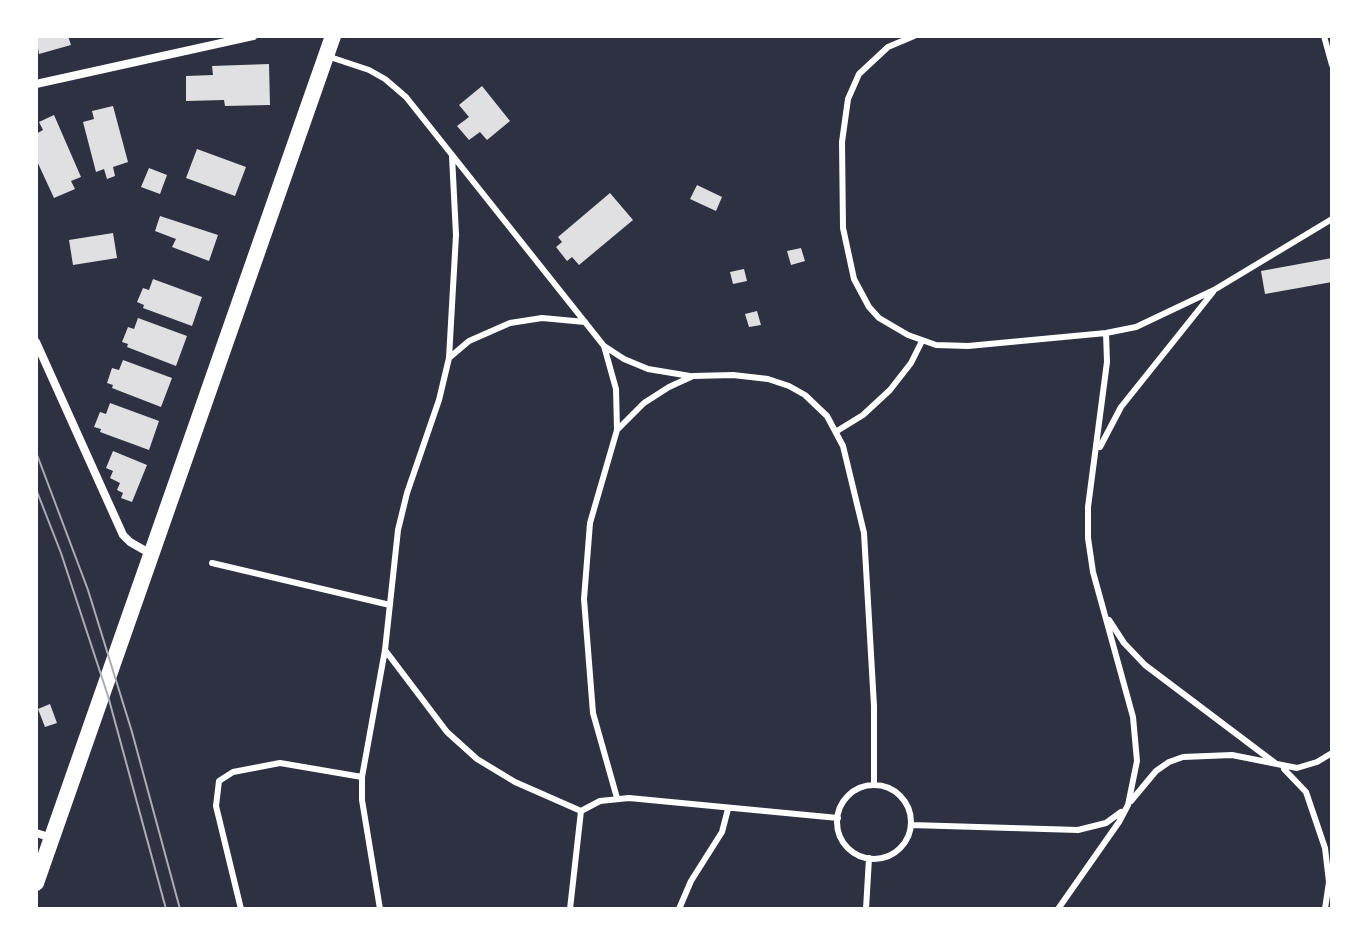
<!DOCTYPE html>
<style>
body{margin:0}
#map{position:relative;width:1368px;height:945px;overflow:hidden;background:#2d3142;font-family:Literata,serif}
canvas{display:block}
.frame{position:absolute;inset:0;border:38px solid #fff;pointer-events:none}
</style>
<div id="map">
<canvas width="1368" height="945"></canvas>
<div class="frame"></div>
</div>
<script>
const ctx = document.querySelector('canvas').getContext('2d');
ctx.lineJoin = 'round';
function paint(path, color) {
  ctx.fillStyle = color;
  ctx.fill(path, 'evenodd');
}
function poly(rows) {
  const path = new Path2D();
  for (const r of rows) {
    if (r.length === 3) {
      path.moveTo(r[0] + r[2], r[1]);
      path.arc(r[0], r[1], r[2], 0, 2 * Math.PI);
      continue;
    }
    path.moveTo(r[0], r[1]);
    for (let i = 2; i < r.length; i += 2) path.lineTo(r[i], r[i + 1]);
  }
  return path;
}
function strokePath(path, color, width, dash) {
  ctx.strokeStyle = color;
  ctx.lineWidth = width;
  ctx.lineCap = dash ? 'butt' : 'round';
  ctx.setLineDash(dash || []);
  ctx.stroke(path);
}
const building = poly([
 [36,36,68,36,71,45,39,54],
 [269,64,270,105,225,106,224,100,186,101,186,76,213,75,212,66],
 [482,86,510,121,487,140,480,132,469,140,457,126,469,117,459,105],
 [113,106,128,162,113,167,115,176,107,179,104,169,96,172,83,122,94,119,92,111],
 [54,115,81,177,71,181,75,189,54,198,36,159,36,134,43,130,39,122],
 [197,149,246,167,235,196,186,178],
 [149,168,167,175,160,194,141,187],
 [697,185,722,197,716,211,690,199],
 [610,193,633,220,579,265,572,257,567,261,556,247,562,242,558,237],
 [160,216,218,235,209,261,172,247,176,239,155,231],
 [113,233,117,258,73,265,69,240],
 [801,248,805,261,791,265,787,251],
 [1332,258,1332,282,1265,294,1261,271],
 [744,269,747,281,733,284,730,272],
 [153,279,202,297,192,326,143,308,144,305,137,302,143,288,149,290],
 [757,311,761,325,749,327,745,314],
 [138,318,187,336,176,366,127,347,128,344,122,342,128,327,134,329],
 [123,360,172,378,161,407,112,388,113,385,107,383,112,368,119,370],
 [110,403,159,421,149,450,100,432,101,429,94,427,100,412,106,414],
 [113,451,147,465,132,502,121,498,123,493,117,490,120,483,110,478,113,471,106,468],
 [50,704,57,723,45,727,38,709]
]);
const service = poly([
 [914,36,888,47,859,74,848,99,842,142,843,228,854,279,869,307,879,318,908,335,936,345,968,346,1106,333,1136,327,1214,290,1332,219],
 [1324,36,1332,65],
 [327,56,369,70,385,79,406,97,604,346,624,359,648,369,690,376],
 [604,346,616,389,617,430,590,523,584,599,593,713,617,798],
 [449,358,469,341,510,323,542,318,585,322],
 [617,430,644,403,669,387,693,376,733,375,768,379,789,386,805,395,827,416,843,446,864,533,874,706,874,785],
 [837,431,863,415,890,390,911,363,922,341],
 [1100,447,1121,407,1213,292],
 [212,563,390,605],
 [1109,620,1124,643,1145,665,1275,763],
 [385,650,447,732,477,759,515,782,581,811,600,801,629,798,838,818],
 [1284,769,1306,792,1325,848,1329,882,1325,909],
 [874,822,37],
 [1131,801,1156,771,1169,762,1183,757,1232,755,1297,768,1317,762,1332,753],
 [911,825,1078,830,1106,823,1121,812],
 [241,909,216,806,219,781,233,772,280,763,362,777],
 [380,909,362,800,362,777,385,650,398,530,407,493,439,400,449,358,456,235,452,156],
 [570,909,581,811],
 [679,909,691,881,722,832,728,809],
 [866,909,869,858],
 [1058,909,1119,822,1128,805,1137,761,1133,717,1093,572,1088,538,1088,507,1107,362,1106,333]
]);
const minor = poly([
 [36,84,253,36],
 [36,342,123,535,130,542,151,554],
 [36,833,52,838]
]);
const secondary = poly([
 [36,883,333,36]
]);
const tram = poly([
 [36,452,88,590,132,732,180,909],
 [36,489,61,553,108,696,166,909]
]);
paint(building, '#e0e0e3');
strokePath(service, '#fff', 6);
strokePath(minor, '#fff', 8);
strokePath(secondary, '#fff', 16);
strokePath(tram, '#abadb3', 2);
</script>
